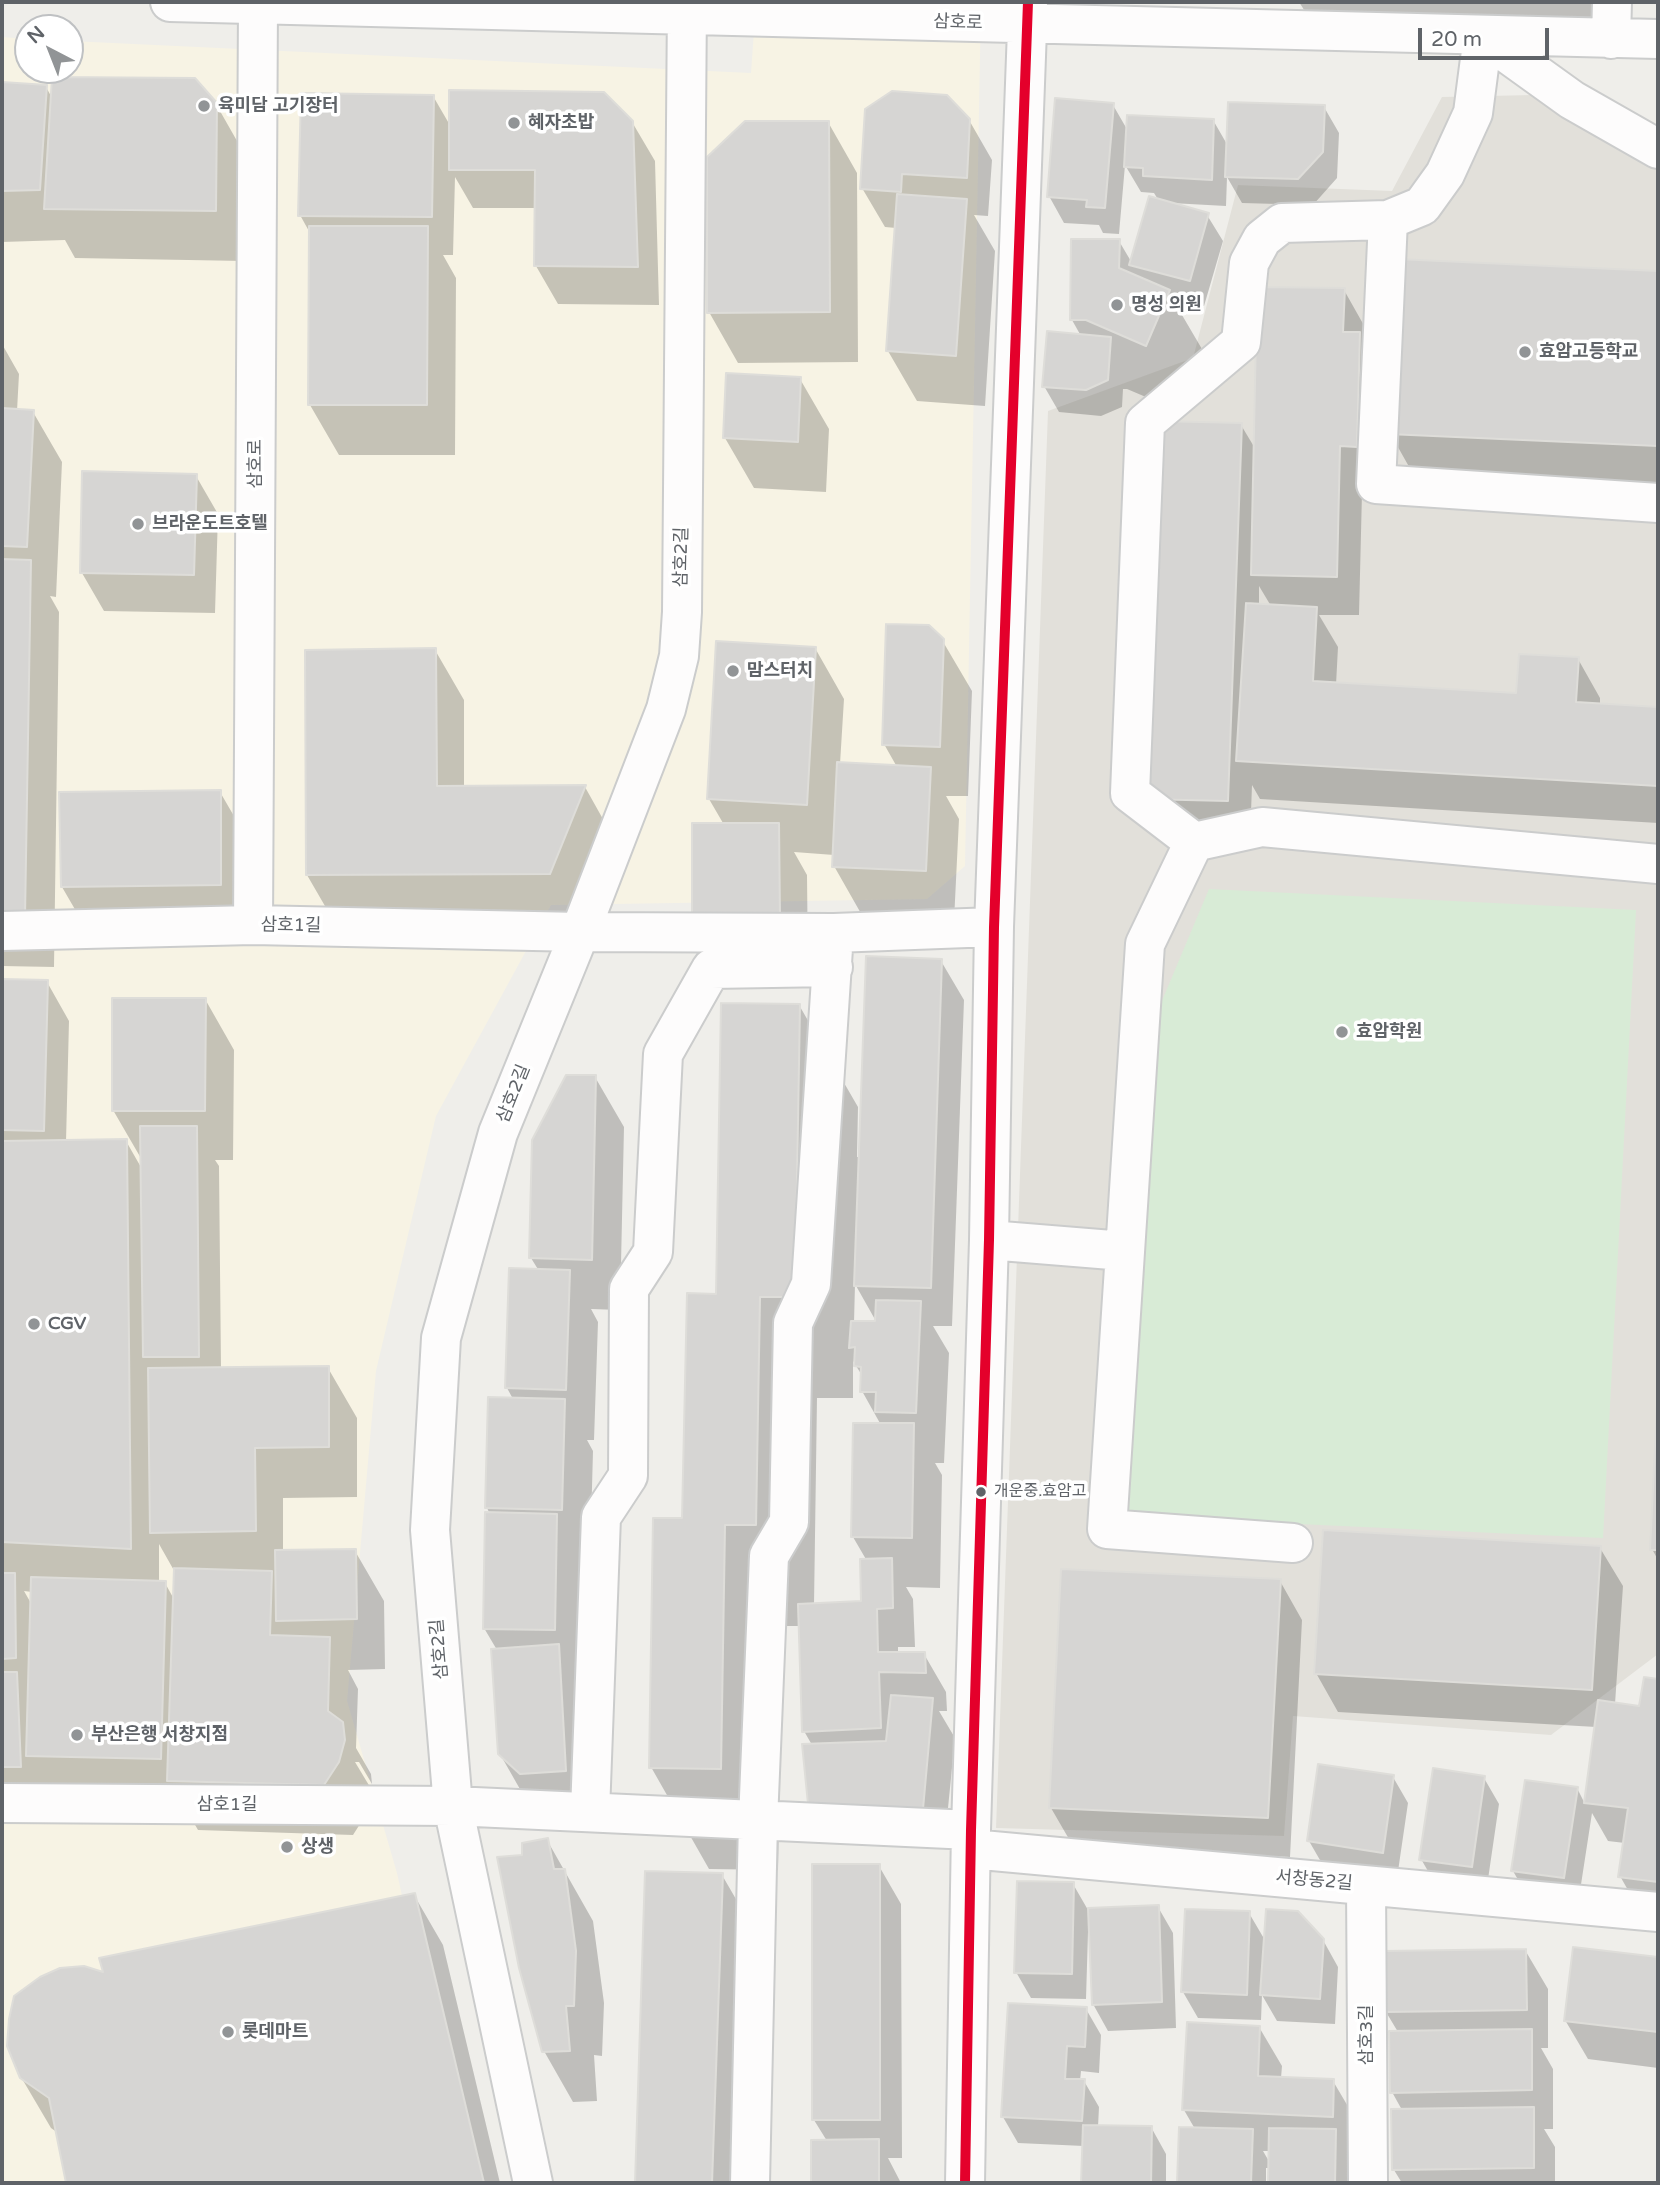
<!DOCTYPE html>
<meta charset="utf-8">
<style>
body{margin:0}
#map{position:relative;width:1660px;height:2185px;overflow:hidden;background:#efeeea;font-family:"Varela Round",sans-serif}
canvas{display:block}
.frame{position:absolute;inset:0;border:4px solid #5f6368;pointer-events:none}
.north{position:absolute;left:14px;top:14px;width:70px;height:70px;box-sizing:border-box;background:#fff;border:2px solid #bfc1c3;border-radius:50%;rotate:318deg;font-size:19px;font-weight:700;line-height:28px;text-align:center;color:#5f6368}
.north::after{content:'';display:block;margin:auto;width:24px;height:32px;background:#919496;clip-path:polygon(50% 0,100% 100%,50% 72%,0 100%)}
.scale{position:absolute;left:1418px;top:28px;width:131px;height:32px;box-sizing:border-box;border:4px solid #5f6368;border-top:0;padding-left:9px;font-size:21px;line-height:24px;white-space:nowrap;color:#5f6368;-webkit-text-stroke:5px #fff;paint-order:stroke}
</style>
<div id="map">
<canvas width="1660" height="2185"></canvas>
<div class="frame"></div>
<div class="north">N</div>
<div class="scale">20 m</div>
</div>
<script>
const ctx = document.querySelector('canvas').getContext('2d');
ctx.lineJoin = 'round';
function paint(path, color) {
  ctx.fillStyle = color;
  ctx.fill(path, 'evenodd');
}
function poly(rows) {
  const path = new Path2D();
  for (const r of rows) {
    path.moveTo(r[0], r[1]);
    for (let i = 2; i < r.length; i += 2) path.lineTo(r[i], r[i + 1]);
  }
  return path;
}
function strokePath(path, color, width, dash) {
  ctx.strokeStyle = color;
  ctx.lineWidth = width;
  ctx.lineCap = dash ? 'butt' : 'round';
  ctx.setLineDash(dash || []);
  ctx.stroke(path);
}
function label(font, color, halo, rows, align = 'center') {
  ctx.font = font + ' "Varela Round","Noto Sans KR",sans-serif';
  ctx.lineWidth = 7;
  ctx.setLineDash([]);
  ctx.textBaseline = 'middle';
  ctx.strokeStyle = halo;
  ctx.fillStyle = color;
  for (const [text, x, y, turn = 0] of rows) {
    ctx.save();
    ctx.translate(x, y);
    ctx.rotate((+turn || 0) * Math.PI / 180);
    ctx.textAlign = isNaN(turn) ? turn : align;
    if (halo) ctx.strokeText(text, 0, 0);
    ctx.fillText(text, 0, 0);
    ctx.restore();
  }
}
const commercial = poly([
 [756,2,981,2,965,866,927,899,551,905,436,1116,376,1371,347,1701,397,1873,465,2183,2,2183,2,37,28,39,28,70,70,70,70,41,751,73]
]);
const education = poly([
 [1533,95,1658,165,1658,1654,1551,1735,1293,1716,1284,1836,996,1828,1048,411,1193,358,1238,185,1392,191,1442,97]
]);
const green = poly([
 [1209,889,1636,910,1603,1538,1125,1516,1151,1027]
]);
const shadow = poly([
 [1299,2,1602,2,1601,20,1308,16],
 [2,84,46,87,52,98,216,104,245,155,244,261,75,258,65,240,2,242],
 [433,96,451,127,632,122,655,161,659,305,558,304,536,266,536,208,473,208,455,177,453,255,443,255,456,278,455,455,339,455,310,405,310,233,300,215],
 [1113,105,1128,131,1213,120,1228,146,1324,107,1339,133,1337,178,1313,205,1242,203,1227,177,1226,206,1171,203,1207,215,1223,241,1204,306,1172,298,1209,361,1186,414,1127,389,1123,389,1122,407,1101,416,1059,412,1044,386,1081,336,1072,320,1119,241,1132,263,1159,201,1154,193,1141,192,1125,165,1119,234,1103,233,1099,225,1064,223,1049,196],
 [969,120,992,160,988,216,974,215,995,251,985,406,917,401,888,351,896,228,885,227,862,188],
 [828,122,857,173,858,362,738,363,709,312],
 [1399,261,1658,273,1658,483,1412,472,1390,433],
 [1344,290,1366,329,1359,615,1319,615,1338,647,1336,685,1518,695,1578,659,1600,698,1600,705,1658,709,1658,823,1260,799,1252,785,1250,840,1168,837,1146,798,1241,425,1256,450],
 [1259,586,1271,606,1259,605],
 [2,344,19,374,17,411,33,412,62,462,56,597,50,596,59,612,54,967,2,966],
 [800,379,829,429,826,492,754,488,725,438],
 [196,476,218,514,215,613,104,611,82,573],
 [942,640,972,691,968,796,946,796,959,819,954,921,863,917,834,866,834,855,794,852,807,875,808,969,709,799,815,648,844,699,840,764,897,767,884,744],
 [435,650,464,700,464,787,585,787,613,837,578,924,336,925,307,875],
 [220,792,249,842,249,935,91,937,62,887],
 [941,961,964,1000,952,1326,933,1326,949,1353,944,1463,935,1463,942,1475,940,1588,906,1587,913,1599,915,1647,898,1647,898,1654,924,1654,946,1692,947,1711,939,1711,955,1738,944,1848,812,1745,804,1731,800,1626,783,1626,778,1870,709,1869,651,1767,684,1520,718,1296,799,1005,858,1107,857,1157,860,1157],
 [855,1284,877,1323,854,1323],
 [853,1361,863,1377,862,1391,881,1425,853,1537,867,1561,863,1603,814,1605,817,1398,853,1398],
 [2,981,47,982,69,1021,66,1142,126,1141,142,1169,142,1160,113,1110,205,999,234,1050,233,1160,215,1160,219,1166,221,1369,328,1368,357,1418,357,1497,283,1498,283,1552,355,1551,384,1601,385,1669,348,1670,358,1689,356,1748,371,1774,372,1784,359,1762,355,1762,373,1792,367,1813,353,1835,198,1830,179,1797,2,1816],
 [159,1544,176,1574,175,1601,165,1583,159,1583],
 [24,1591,32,1592,32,1605],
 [595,1077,624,1127,620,1310,591,1309,598,1322,594,1440,587,1440,593,1451,590,1560,594,1821,529,1805,500,1754,497,1650,484,1628,490,1514,487,1508,513,1399,507,1388,539,1271,531,1258],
 [1658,1421,1658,1560,1652,1549],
 [1600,1548,1623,1586,1615,1704,1641,1708,1645,1679,1658,1681,1658,1917,1642,1915,1620,1876,1625,1843,1608,1841,1592,1813,1578,1904,1528,1897,1513,1871,1577,1788,1585,1804,1596,1727,1338,1712,1316,1673],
 [1280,1581,1302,1620,1290,1857,1073,1846,1051,1808],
 [1393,1777,1408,1803,1397,1878,1324,1867,1309,1841],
 [1484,1778,1499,1804,1486,1893,1436,1885,1421,1859],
 [547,1840,593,1921,604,2003,602,2056,594,2055,597,2101,573,2102,544,2051,524,1857],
 [879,1866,901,1904,902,2158,888,2158,901,2183,813,2183,813,2142,827,2141,814,2120],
 [647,1873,722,1875,762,1944,753,2183,636,2183],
 [1073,1884,1088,1910,1158,1907,1173,1933,1176,2028,1108,2031,1093,2004,1091,1932,1088,1932,1086,1999,1031,1998,1016,1972],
 [414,1895,443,1945,500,2183,68,2183,58,2133,51,2128,21,2077],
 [1249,1913,1266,1942,1323,1940,1338,1967,1335,2024,1277,2021,1262,1995,1261,2020,1198,2018,1183,1992],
 [1575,1949,1658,1959,1658,2068,1588,2059,1565,2020],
 [1525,1950,1548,1989,1548,2048,1541,2048,1553,2069,1553,2129,1544,2129,1555,2147,1555,2183,1402,2183,1394,2170,1402,2110,1392,2092,1398,2032,1386,2012],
 [1086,2009,1101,2035,1099,2073,1081,2071,1080,2081,1084,2081,1099,2107,1098,2127,1151,2127,1166,2154,1166,2183,1083,2183,1084,2146,1018,2143,1003,2117],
 [1259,2027,1282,2066,1281,2078,1333,2081,1356,2120,1350,2183,1269,2183,1270,2168,1266,2168,1266,2183,1179,2183,1181,2129,1195,2129,1184,2110],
 [1263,2151,1270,2151,1270,2163]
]);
const building = poly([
 [52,77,195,78,217,103,216,211,44,209,52,77],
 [2,82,47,85,40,190,2,191,2,82],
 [449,90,604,92,633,121,638,267,534,266,535,170,449,170,449,90],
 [892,91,947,95,970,119,967,178,902,174,901,192,860,189,865,109,892,91],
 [301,93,434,95,432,217,298,216,301,93],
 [1055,98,1114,103,1105,208,1086,207,1087,200,1047,197,1055,98],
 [1228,102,1325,105,1323,152,1298,179,1225,177,1228,102],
 [1127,115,1214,119,1212,180,1143,176,1143,168,1124,167,1127,115],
 [745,121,829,121,830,312,707,313,707,157,745,121],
 [897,194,967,199,956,356,886,351,897,194],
 [1149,196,1209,213,1190,281,1129,265,1149,196],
 [309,226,428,226,427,405,308,405,309,226],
 [1071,239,1120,239,1119,268,1170,290,1146,346,1086,320,1070,320,1071,239],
 [1397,259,1658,271,1658,446,1388,434,1397,259],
 [1257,287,1345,288,1343,332,1360,332,1357,447,1340,446,1337,577,1251,575,1257,287],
 [1047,331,1111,337,1108,380,1086,390,1042,387,1047,331],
 [726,373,801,377,798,442,723,438,726,373],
 [2,408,34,410,27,547,2,546,2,408],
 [1158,421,1242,423,1228,801,1144,799,1158,421],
 [82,471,197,474,194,575,80,573,82,471],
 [2,559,31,560,25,917,2,917,2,559],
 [1246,603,1317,607,1313,681,1516,693,1519,654,1579,657,1576,702,1658,707,1658,786,1236,761,1246,603],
 [886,624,929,625,944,639,940,747,882,745,886,624],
 [716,641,816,647,807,805,707,799,716,641],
 [436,648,437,786,586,785,550,874,306,875,305,650,436,648],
 [837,762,931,767,926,871,832,867,837,762],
 [221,790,221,885,61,887,59,792,221,790],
 [692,823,779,823,780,919,692,920,692,823],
 [866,956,942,959,931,1288,854,1286,866,956],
 [2,979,48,980,44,1131,2,1130,2,979],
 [112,998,206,998,205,1111,112,1111,112,998],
 [721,1003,800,1004,795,1297,760,1297,756,1525,725,1525,721,1769,649,1768,653,1518,682,1518,687,1293,716,1294,721,1003],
 [566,1075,596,1075,592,1260,529,1258,532,1140,566,1075],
 [140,1126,197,1126,199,1357,143,1357,140,1126],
 [127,1139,131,1549,2,1542,2,1141,127,1139],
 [509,1268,570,1270,566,1390,505,1388,509,1268],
 [876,1300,921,1301,916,1413,875,1412,876,1392,860,1392,861,1367,854,1366,855,1347,849,1348,851,1321,875,1321,876,1300],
 [329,1366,329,1447,255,1448,256,1531,150,1533,148,1368,329,1366],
 [1658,1384,1658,1550,1650,1550,1658,1384],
 [488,1397,565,1399,562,1510,485,1508,488,1397],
 [853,1423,914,1423,912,1538,851,1537,853,1423],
 [485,1512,557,1514,555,1630,483,1629,485,1512],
 [1323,1530,1601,1546,1592,1690,1314,1674,1323,1530],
 [356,1549,357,1619,276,1621,275,1550,356,1549],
 [892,1558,893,1608,877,1609,878,1652,925,1652,926,1673,879,1672,881,1728,802,1732,798,1604,861,1601,860,1559,892,1558],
 [174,1568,272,1571,270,1635,330,1637,328,1711,343,1722,345,1740,339,1762,324,1785,167,1781,174,1568],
 [1061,1569,1281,1579,1268,1818,1049,1808,1061,1569],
 [2,1573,15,1573,16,1658,2,1659,2,1573],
 [31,1577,166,1581,161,1759,26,1756,31,1577],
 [559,1644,566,1771,520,1774,498,1754,491,1649,559,1644],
 [2,1672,17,1672,21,1767,2,1767,2,1672],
 [1644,1677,1658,1679,1658,1882,1618,1877,1628,1808,1584,1803,1598,1700,1639,1706,1644,1677],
 [891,1695,933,1698,923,1809,808,1804,802,1744,886,1741,891,1695],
 [1318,1764,1394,1775,1383,1853,1307,1841,1318,1764],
 [1433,1768,1485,1776,1472,1867,1419,1860,1433,1768],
 [1525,1780,1578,1787,1564,1878,1511,1871,1525,1780],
 [548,1838,554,1869,565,1869,576,1951,574,2006,566,2006,570,2051,542,2052,519,1968,497,1857,522,1855,522,1843,548,1838],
 [812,1864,880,1864,880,2120,812,2120,812,1864],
 [645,1871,723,1873,712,2183,635,2183,645,1871],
 [1017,1881,1074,1882,1072,1974,1014,1973,1017,1881],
 [415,1893,484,2183,66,2183,49,2098,20,2078,7,2046,9,2019,14,1996,40,1977,60,1968,84,1966,103,1972,99,1958,415,1893],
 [1159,1905,1162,2002,1092,2005,1088,1908,1159,1905],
 [1185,1909,1250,1911,1247,1995,1181,1992,1185,1909],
 [1266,1909,1298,1911,1324,1939,1320,1999,1260,1995,1266,1909],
 [1573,1947,1658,1957,1658,2032,1564,2021,1573,1947],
 [1526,1949,1527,2010,1385,2012,1384,1951,1526,1949],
 [1008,2003,1087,2007,1085,2047,1067,2046,1065,2079,1085,2079,1082,2121,1001,2117,1008,2003],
 [1187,2022,1260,2026,1258,2076,1334,2079,1333,2117,1182,2110,1187,2022],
 [1532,2029,1532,2090,1390,2093,1389,2031,1532,2029],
 [1534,2107,1534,2168,1392,2170,1391,2109,1534,2107],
 [1083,2125,1152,2126,1151,2183,1081,2183,1083,2125],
 [1179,2127,1253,2129,1251,2182,1177,2183,1179,2127],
 [1269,2128,1336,2129,1335,2183,1268,2183,1269,2128],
 [879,2139,879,2183,811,2183,811,2140,879,2139]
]);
const minor = poly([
 [170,2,1658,39],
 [1611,39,1612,2],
 [1388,220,1376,484,1658,503],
 [1194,842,1262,827,1658,864],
 [253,925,258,4],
 [2,931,253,925,580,932,834,933,994,927],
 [989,1240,1124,1251],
 [1293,1543,1107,1529,1145,944,1194,842,1130,793,1145,423,1241,342,1249,263,1262,239,1282,223,1388,220,1422,206,1445,174,1473,113,1483,36,1572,100,1658,149],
 [2,1803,453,1806,971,1830],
 [590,1812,601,1517,628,1476,629,1289,653,1252,663,1054,711,969,833,967],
 [971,1849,1658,1912],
 [1366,1886,1368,2183],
 [533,2183,453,1806,430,1530,441,1338,498,1133,580,932,666,709,679,656,682,612,687,2],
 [750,2183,758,1821,769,1556,789,1522,793,1323,811,1284,834,933],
 [965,2183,971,1830,989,1240,994,927,1028,2]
]);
const bus1 = poly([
 [965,2183,971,1830,989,1240,994,927,1028,2]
]);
const markers = [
 [204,106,7,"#919496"],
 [514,123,7,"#919496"],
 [1117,305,7,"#919496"],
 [1525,352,7,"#919496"],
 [138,524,7,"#919496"],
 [733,671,7,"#919496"],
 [1342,1032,7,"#919496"],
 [34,1324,7,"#919496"],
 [981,1492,6,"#5f6368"],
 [77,1735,7,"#919496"],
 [287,1847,7,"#919496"],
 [228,2032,7,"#919496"]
];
const busNames = [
 ["개운중.효암고",994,1492]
];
const streetNames = [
 ["삼호로",958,23,2],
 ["삼호로",256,464,-90],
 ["삼호2길",682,557,-89],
 ["삼호1길",291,926,1],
 ["삼호2길",514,1094,-68],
 ["삼호2길",440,1649,-95],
 ["삼호1길",227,1805],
 ["서창동2길",1314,1881,5],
 ["삼호3길",1367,2035,-90]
];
const poiNames = [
 ["육미담 고기장터",218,106],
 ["혜자초밥",528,123],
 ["명성 의원",1131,305],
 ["효암고등학교",1539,352],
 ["브라운도트호텔",152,524],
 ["맘스터치",747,671],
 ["효암학원",1356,1032],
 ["CGV",48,1324],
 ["부산은행 서창지점",91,1735],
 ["상생",301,1847],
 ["롯데마트",242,2032]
];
paint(commercial, '#f7f3e4');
paint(education, '#e2e0da');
paint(green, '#d8ebd6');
paint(shadow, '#0003');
paint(building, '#d6d5d3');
strokePath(building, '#deddd9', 2);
strokePath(minor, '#cbcccc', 42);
strokePath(minor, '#fdfcfc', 38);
strokePath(bus1, '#e4002b', 10);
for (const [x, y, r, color] of markers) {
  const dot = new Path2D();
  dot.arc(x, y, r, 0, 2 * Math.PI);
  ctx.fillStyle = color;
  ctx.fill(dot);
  strokePath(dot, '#fff', 2.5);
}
label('16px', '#5f6368', '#fff', busNames, 'left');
label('18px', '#5f6368', '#fff', streetNames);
label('bold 18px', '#5f6368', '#fff', poiNames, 'left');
</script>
